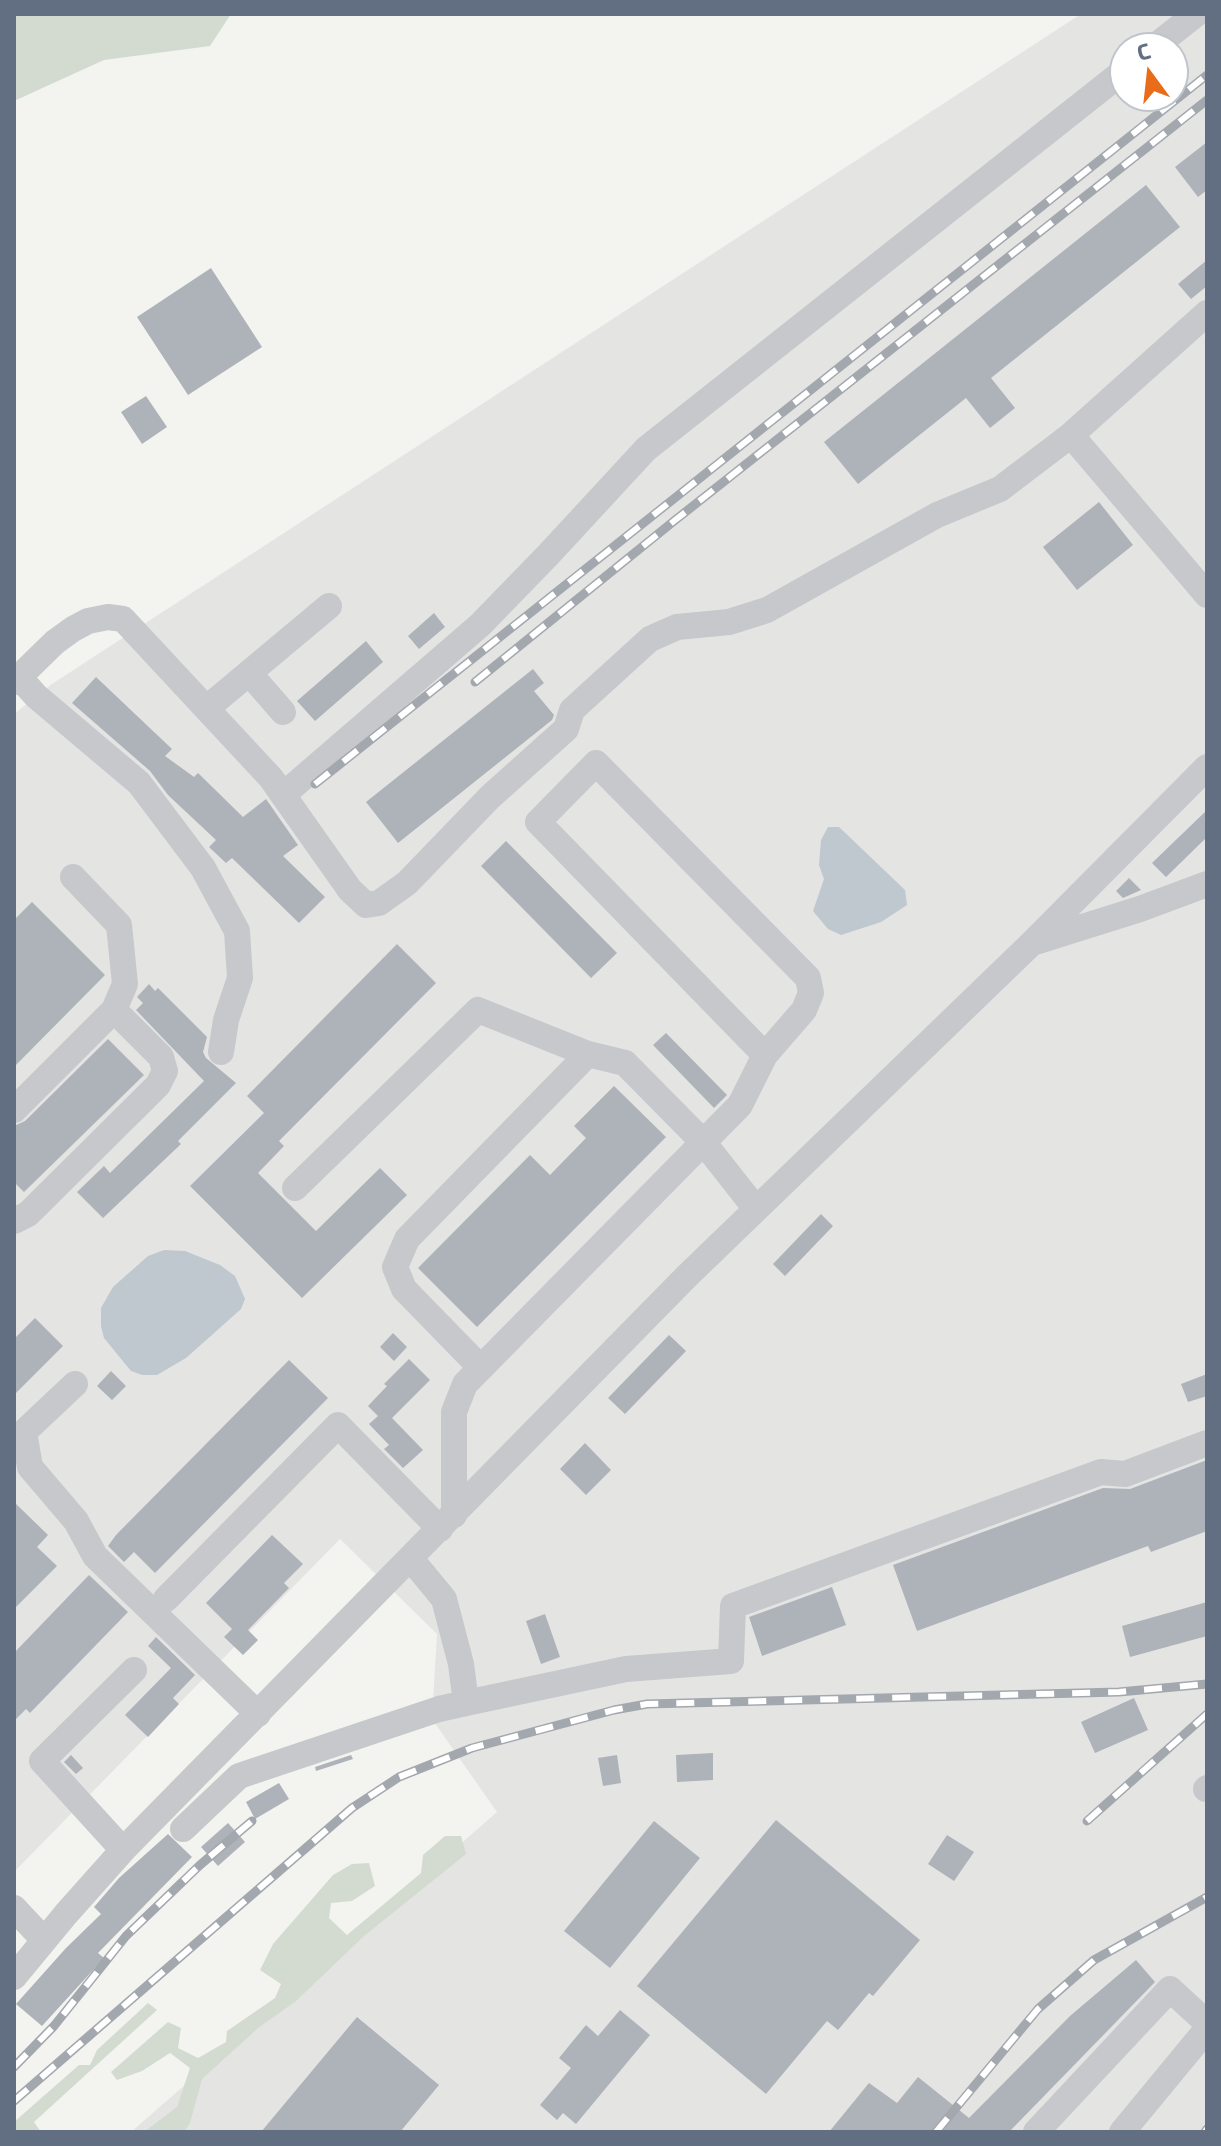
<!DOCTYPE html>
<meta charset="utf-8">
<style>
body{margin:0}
#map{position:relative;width:1221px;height:2146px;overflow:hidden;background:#f3f4ef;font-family:"Exo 2",sans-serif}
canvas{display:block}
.frame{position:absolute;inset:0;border:16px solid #626e82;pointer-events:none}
.north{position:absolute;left:1109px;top:32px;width:80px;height:80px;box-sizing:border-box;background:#fff;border:2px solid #c0c5cd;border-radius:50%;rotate:345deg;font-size:22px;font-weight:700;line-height:32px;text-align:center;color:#626e82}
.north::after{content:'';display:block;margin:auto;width:28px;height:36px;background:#e96c1b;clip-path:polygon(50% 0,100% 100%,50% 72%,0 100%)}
</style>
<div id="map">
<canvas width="1221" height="2146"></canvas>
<div class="frame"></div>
<div class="north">С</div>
</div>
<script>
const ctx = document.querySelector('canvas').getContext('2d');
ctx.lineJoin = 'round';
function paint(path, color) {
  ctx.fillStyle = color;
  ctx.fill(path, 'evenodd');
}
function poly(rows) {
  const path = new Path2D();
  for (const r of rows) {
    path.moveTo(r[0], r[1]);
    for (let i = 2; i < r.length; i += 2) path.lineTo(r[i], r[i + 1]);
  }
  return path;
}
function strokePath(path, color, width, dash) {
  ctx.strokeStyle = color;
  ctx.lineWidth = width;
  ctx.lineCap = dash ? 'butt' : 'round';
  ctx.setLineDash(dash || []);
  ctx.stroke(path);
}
const built = poly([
 [1081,14,1207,14,1207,2132,131,2132,497,1812,432,1719,437,1634,340,1539,14,1872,14,714,52,684],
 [1125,48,1173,48,1173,96,1125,96]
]);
const green = poly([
 [14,14,231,14,210,46,104,60,14,101],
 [445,1836,461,1836,466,1854,364,1936,296,2001,258,2028,202,2079,190,2123,184,2132,144,2132,177,2107,190,2068,170,2053,142,2071,117,2080,111,2072,168,2022,181,2028,178,2048,198,2058,226,2042,227,2031,275,1998,281,1984,260,1970,273,1944,333,1875,352,1864,369,1863,375,1886,352,1901,331,1903,329,1918,347,1935,421,1873,423,1855],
 [148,2003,157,2010,34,2122,41,2132,14,2132,14,2122,79,2065,90,2065,97,2050]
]);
const water = poly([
 [828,827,839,827,905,890,907,905,881,922,841,935,828,929,813,911,824,879,819,865,821,840],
 [164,1250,185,1251,220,1265,235,1276,245,1299,241,1309,186,1358,157,1375,142,1375,131,1371,104,1338,101,1326,101,1308,113,1287,148,1256]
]);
const building = poly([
 [1207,142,1207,190,1198,197,1175,167],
 [1146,185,1180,227,991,378,1015,408,990,428,966,398,858,484,824,442],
 [1207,260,1207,286,1191,299,1178,284],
 [211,268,262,347,188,395,137,317],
 [146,396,167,427,142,444,121,412],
 [1099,502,1133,545,1077,590,1043,547],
 [434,613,445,627,419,649,408,636],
 [366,641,383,662,315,721,297,701],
 [533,669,544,683,534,691,554,715,552,720,398,843,366,802],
 [96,677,172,749,165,756,194,777,198,773,243,817,266,799,298,845,283,856,325,897,299,923,232,858,226,863,209,847,216,840,168,795,150,771,72,703],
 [1207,810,1207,837,1166,877,1152,863],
 [506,841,617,953,591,978,481,866],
 [1129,878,1141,890,1123,898,1116,891],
 [32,902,105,975,14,1067,14,920],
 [397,944,436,983,279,1141,284,1146,258,1173,316,1231,380,1168,407,1195,302,1298,190,1186,264,1113,247,1096],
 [149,984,155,991,158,988,207,1037,203,1052,206,1058,236,1083,178,1141,181,1144,103,1218,77,1192,104,1166,110,1173,204,1081,136,1010,143,1003,137,997],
 [666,1033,727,1095,714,1108,653,1045],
 [108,1039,144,1075,24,1192,14,1182,14,1126,25,1121],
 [614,1086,666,1137,477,1327,418,1268,530,1155,550,1175,586,1138,574,1126],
 [821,1214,833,1226,785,1276,773,1264],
 [35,1318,63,1346,14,1395,14,1339],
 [393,1333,407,1347,394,1361,380,1347],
 [669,1335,686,1351,625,1414,608,1398],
 [409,1359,430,1380,392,1418,423,1450,403,1468,384,1449,389,1445,369,1424,378,1416,368,1406,387,1386,384,1384],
 [289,1360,328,1398,155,1573,134,1552,124,1562,108,1546,116,1535],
 [111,1371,126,1386,112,1400,97,1386],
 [1207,1374,1207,1396,1188,1402,1181,1384],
 [585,1443,611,1470,586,1495,560,1469],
 [1207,1460,1207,1531,1151,1552,1148,1546,917,1631,893,1565,1103,1488,1130,1489],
 [14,1502,48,1535,37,1547,57,1566,14,1609],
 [272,1535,303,1564,284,1583,289,1588,248,1630,258,1640,243,1655,224,1637,232,1629,206,1603],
 [89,1575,128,1612,30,1713,26,1709,14,1721,14,1653],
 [832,1587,846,1625,762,1656,749,1617],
 [1207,1602,1207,1636,1130,1657,1122,1626],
 [545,1614,560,1657,541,1664,526,1621],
 [156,1637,195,1675,173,1698,179,1704,148,1737,125,1715,171,1668,148,1646],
 [1134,1698,1148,1730,1095,1753,1081,1722],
 [713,1753,713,1780,677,1782,676,1755],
 [71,1755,83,1768,76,1774,64,1762],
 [351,1755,353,1759,316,1771,315,1767],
 [617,1755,621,1783,603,1786,598,1758],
 [279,1783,289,1799,255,1819,246,1802],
 [776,1820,920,1940,873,1996,869,1993,838,2030,827,2021,766,2094,637,1986],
 [654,1821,700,1858,610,1968,564,1931],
 [228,1823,245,1842,218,1866,201,1847],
 [168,1834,192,1857,98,1953,104,1958,42,2026,16,2004,66,1948,101,1914,94,1907,119,1878],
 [947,1835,974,1852,954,1881,928,1864],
 [1136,1960,1155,1982,1009,2132,829,2132,869,2083,897,2103,918,2077,969,2118,1070,2016],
 [620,2010,650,2035,576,2124,563,2113,557,2120,540,2105,571,2068,559,2058,586,2025,598,2036],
 [357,2017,439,2085,400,2132,261,2132]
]);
const minor = poly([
 [1153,48,1196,14],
 [1207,313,1071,435,1207,595],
 [249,673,283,712],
 [19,677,36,696,139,783,203,868,237,931,240,978,226,1020,221,1052],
 [14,682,55,642,73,629,88,621,108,617,123,619,271,778,350,890,366,905,379,903,407,883,490,797,566,729,572,710,650,639,677,627,729,622,767,610,937,515,1000,489,1071,435],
 [207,708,329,606],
 [283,795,480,625,548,555,646,449,1125,70],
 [1035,942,1140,909,1207,884],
 [14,1110,114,1010,125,984,119,925,73,877],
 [295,1188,478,1010,588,1054],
 [14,1221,28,1214,158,1085,165,1071,161,1057,114,1010],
 [481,1368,404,1289,395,1267,407,1239,588,1054,625,1063,704,1143,756,1209],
 [75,1384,24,1432,30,1467,76,1521,95,1556,258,1714],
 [454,1515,454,1412,465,1384,740,1105,765,1055,538,822,596,763,808,978,811,993,804,1010,765,1055],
 [411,1559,444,1599,461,1664,466,1703,626,1669,731,1661,733,1606,1101,1472,1125,1474,1207,1443],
 [166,1599,338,1425,440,1529],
 [1206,1789,1207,1788],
 [183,1829,239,1776,439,1709,466,1703],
 [123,1850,42,1761,134,1670],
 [14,1908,44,1940],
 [14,1977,66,1914,123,1850,687,1276,1032,943,1207,767],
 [1036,2132,1170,1989,1207,2023],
 [1122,2132,1207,2029]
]);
const rail = poly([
 [475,682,674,521,1207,100],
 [315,784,1207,75],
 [1087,1821,1207,1714],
 [14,2067,54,2026,126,1936,200,1865,252,1821],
 [14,2101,352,1808,399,1777,472,1748,614,1710,647,1704,1119,1692,1207,1684],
 [936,2132,1038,2009,1094,1960,1207,1897],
 [1205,2132,1207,2129]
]);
paint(built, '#e4e4e3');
paint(green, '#d3dbd0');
paint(water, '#bfc8ce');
paint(building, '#aeb3ba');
strokePath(minor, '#c6c8cc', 26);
strokePath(rail, '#a3a7ae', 9);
strokePath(rail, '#fff', 6, [18]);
</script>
